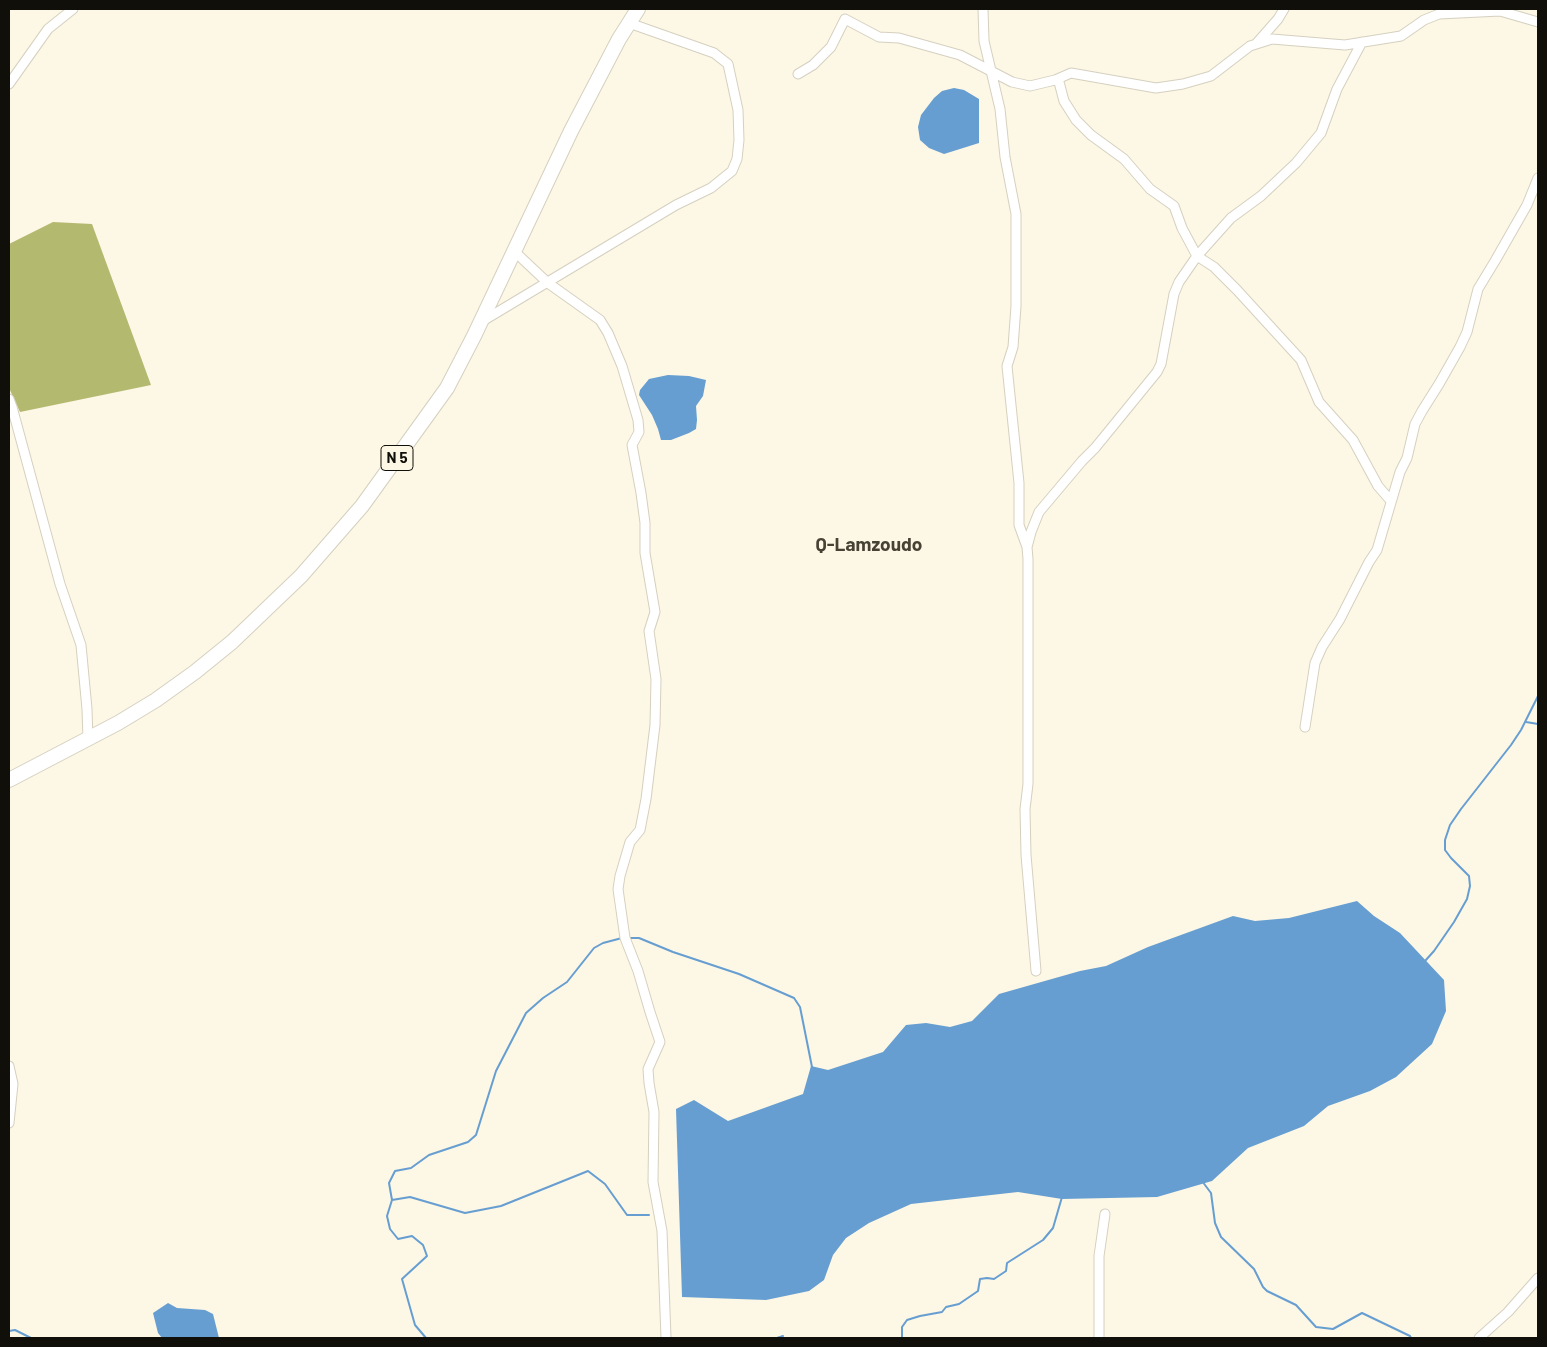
<!DOCTYPE html>
<style>
body{margin:0}
#map{position:relative;width:1547px;height:1347px;overflow:hidden;background:#fdf7e6;font-family:Barlow,sans-serif}
canvas{display:block}
.frame{position:absolute;inset:0;border:10px solid #100f09;pointer-events:none}
</style>
<div id="map">
<canvas width="1547" height="1347"></canvas>
<div class="frame"></div>
</div>
<script>
const ctx = document.querySelector('canvas').getContext('2d');
ctx.lineJoin = 'round';
function paint(path, color) {
  ctx.fillStyle = color;
  ctx.fill(path, 'evenodd');
}
function poly(rows) {
  const path = new Path2D();
  for (const r of rows) {
    path.moveTo(r[0], r[1]);
    for (let i = 2; i < r.length; i += 2) path.lineTo(r[i], r[i + 1]);
  }
  return path;
}
function strokePath(path, color, width, dash) {
  ctx.strokeStyle = color;
  ctx.lineWidth = width;
  ctx.lineCap = dash ? 'butt' : 'round';
  ctx.setLineDash(dash || []);
  ctx.stroke(path);
}
function label(font, color, halo, rows, align = 'center') {
  ctx.font = font + ' Barlow,sans-serif';
  ctx.lineWidth = 4;
  ctx.setLineDash([]);
  ctx.textBaseline = 'middle';
  ctx.strokeStyle = halo;
  ctx.fillStyle = color;
  for (const [text, x, y, turn = 0] of rows) {
    ctx.save();
    ctx.translate(x, y);
    ctx.rotate((+turn || 0) * Math.PI / 180);
    ctx.textAlign = isNaN(turn) ? turn : align;
    if (halo) ctx.strokeText(text, 0, 0);
    ctx.fillText(text, 0, 0);
    ctx.restore();
  }
}
const forest = poly([
 [53,222,92,224,151,385,20,412,9,388,9,244]
]);
const water = poly([
 [954,88,964,90,979,99,979,143,944,154,929,148,920,140,918,127,921,115,934,98,942,91],
 [668,375,689,376,706,380,703,396,696,406,697,420,696,429,689,433,671,440,661,440,658,429,652,415,639,395,640,390,649,379],
 [1357,901,1374,916,1400,933,1444,980,1446,1011,1432,1044,1396,1077,1370,1091,1328,1106,1304,1126,1248,1148,1212,1181,1157,1197,1062,1199,1018,1192,911,1204,869,1223,846,1238,833,1255,824,1280,809,1291,766,1300,682,1297,676,1109,694,1100,728,1121,803,1094,811,1066,828,1070,883,1052,906,1025,926,1023,950,1027,972,1021,999,994,1080,971,1106,966,1148,947,1233,916,1255,921,1289,918],
 [168,1303,177,1308,205,1310,213,1314,219,1338,162,1338,158,1333,153,1313]
]);
const stream = poly([
 [1526,722,1538,724],
 [629,938,639,938,673,952,739,974,794,998,800,1007,812,1067],
 [1425,961,1434,951,1454,922,1467,899,1470,886,1469,876,1451,858,1445,850,1445,840,1450,825,1461,809,1511,745,1521,730,1538,696],
 [1202,1181,1211,1193,1215,1223,1221,1237,1254,1269,1263,1287,1267,1291,1296,1305,1316,1327,1333,1329,1362,1313,1410,1336,1411,1338],
 [392,1200,389,1183,395,1171,411,1168,429,1155,468,1142,476,1135,496,1071,526,1013,543,998,567,982,594,948,603,943,622,938],
 [9,1331,15,1330,31,1338],
 [426,1338,415,1325,402,1279,427,1256,423,1245,412,1236,398,1239,390,1229,387,1216,392,1200,410,1197,465,1213,501,1206,588,1171,605,1184,627,1215,649,1215],
 [777,1338,783,1336],
 [902,1338,902,1327,907,1320,920,1316,942,1312,946,1307,959,1304,978,1291,980,1279,987,1278,994,1279,1006,1271,1007,1263,1043,1240,1053,1228,1062,1197]
]);
const minor = poly([
 [983,9,984,41,1000,109,1005,157,1016,214,1016,306,1013,347,1007,366,1019,483,1019,525,1027,547,1028,559,1028,784,1025,809,1026,855,1036,971],
 [1256,44,1278,19,1284,9],
 [798,74,813,65,831,47,845,19,879,37,899,38,960,55,1012,82,1030,86,1055,80,1059,82,1064,101,1076,120,1091,135,1124,159,1150,189,1174,206,1182,228,1197,256,1214,267,1237,290,1301,360,1319,402,1353,440,1378,486,1391,501],
 [1055,80,1071,73,1156,88,1183,84,1211,76,1250,46,1272,39,1345,45,1401,36,1424,20,1439,14,1500,11,1538,22],
 [9,84,48,29,73,9],
 [514,251,548,283,600,320,608,333,622,366,638,420,639,432,632,445,641,493,645,523,645,553,655,612,649,631,656,679,655,725,646,799,640,830,630,842,620,876,618,889,625,938,638,971,650,1012,660,1042,648,1069,649,1083,654,1112,653,1182,662,1231,666,1338],
 [481,322,676,205,711,188,732,171,737,159,739,140,738,110,728,64,714,53,629,23],
 [9,399,12,407,60,584,81,645,87,709,88,740],
 [1027,547,1031,532,1039,512,1082,461,1095,448,1157,372,1161,364,1174,294,1179,282,1197,256,1231,218,1261,196,1296,163,1321,133,1337,89,1362,42],
 [1305,727,1315,663,1322,647,1340,619,1369,562,1377,550,1400,472,1407,458,1415,424,1422,411,1439,384,1460,347,1467,332,1478,289,1495,261,1527,205,1538,178],
 [9,1066,13,1084,9,1123],
 [1099,1338,1099,1256,1105,1214],
 [1479,1338,1508,1312,1538,1278]
]);
const highway = poly([
 [9,780,118,723,156,700,195,672,232,642,301,576,362,506,447,388,474,336,571,131,619,39,638,9]
]);
const shields = [
 [397,458,32]
];
const shieldNames = [
 ["N 5",397,458]
];
const quarterNames = [
 ["Q-Lamzoudo",869,545]
];
paint(forest, '#b4b970');
paint(water, '#669ed1');
strokePath(stream, '#669ed1', 2);
strokePath(minor, '#d5d0bf', 11);
strokePath(highway, '#d5d0bf', 16);
strokePath(minor, '#fff', 9);
strokePath(highway, '#fff', 14);
for (const [x, y, w] of shields) {
  const box = new Path2D();
  box.roundRect(x - w / 2, y - 12.5, w, 25, 4);
  ctx.fillStyle = '#fdf7e6';
  ctx.fill(box);
  strokePath(box, '#100f09', 1);
}
label('bold 15px', '#100f09', null, shieldNames);
label('bold 19px', '#464234', '#fdf7e6', quarterNames);
</script>
